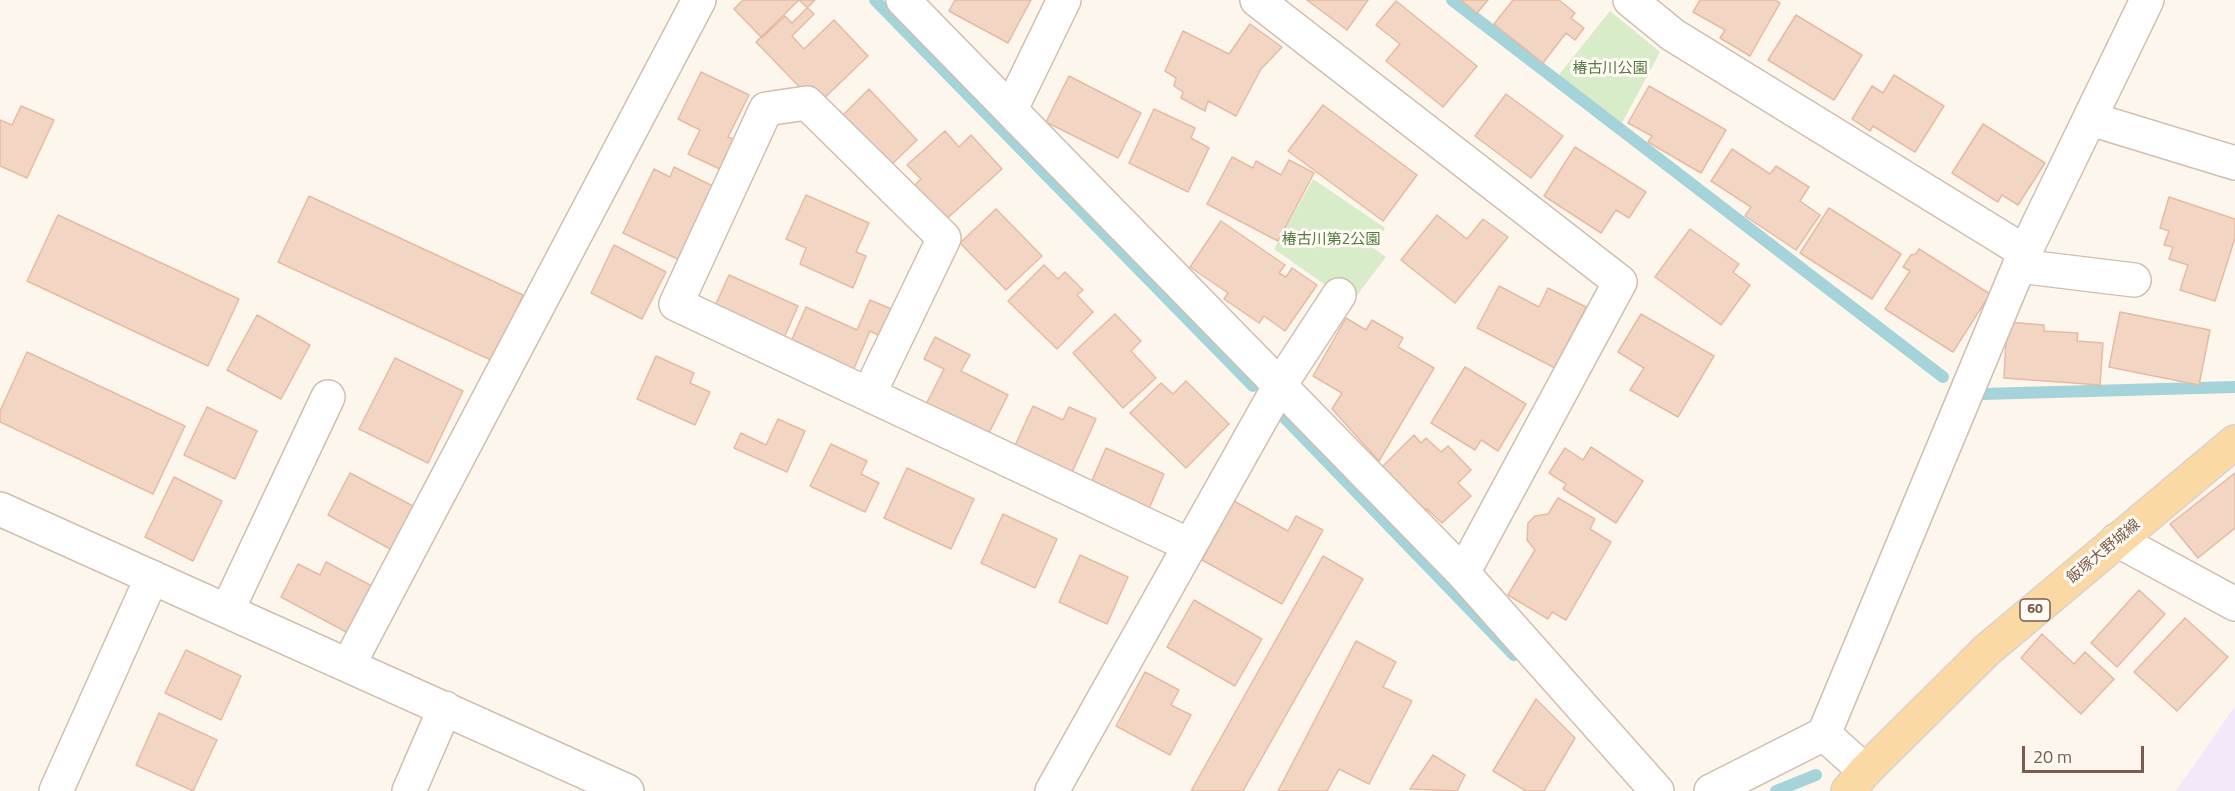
<!DOCTYPE html>
<meta charset="utf-8">
<style>
body{margin:0}
#map{position:relative;width:2235px;height:791px;overflow:hidden;background:#fdf6ec;font-family:"Titillium Web",sans-serif}
canvas{display:block}
.scale{position:absolute;left:2022px;top:746px;width:122px;height:27px;box-sizing:border-box;border:3px solid #7a5c4d;border-top:0;padding-left:8px;font-size:18px;line-height:21px;white-space:nowrap;color:#7a5c4d;-webkit-text-stroke:4px #fffaf3;paint-order:stroke}
</style>
<div id="map">
<canvas width="2235" height="791"></canvas>
<div class="scale">20 m</div>
</div>
<script>
const ctx = document.querySelector('canvas').getContext('2d');
ctx.lineJoin = 'round';
function paint(path, color) {
  ctx.fillStyle = color;
  ctx.fill(path, 'evenodd');
}
function poly(rows) {
  const path = new Path2D();
  for (const r of rows) {
    path.moveTo(r[0], r[1]);
    for (let i = 2; i < r.length; i += 2) path.lineTo(r[i], r[i + 1]);
  }
  return path;
}
function strokePath(path, color, width, dash) {
  ctx.strokeStyle = color;
  ctx.lineWidth = width;
  ctx.lineCap = dash ? 'butt' : 'round';
  ctx.setLineDash(dash || []);
  ctx.stroke(path);
}
function label(font, color, halo, rows, align = 'center') {
  ctx.font = font + ' "Titillium Web","Noto Sans JP",sans-serif';
  ctx.lineWidth = 6;
  ctx.setLineDash([]);
  ctx.textBaseline = 'middle';
  ctx.strokeStyle = halo;
  ctx.fillStyle = color;
  for (const [text, x, y, turn = 0] of rows) {
    ctx.save();
    ctx.translate(x, y);
    ctx.rotate((+turn || 0) * Math.PI / 180);
    ctx.textAlign = isNaN(turn) ? turn : align;
    if (halo) ctx.strokeText(text, 0, 0);
    ctx.fillText(text, 0, 0);
    ctx.restore();
  }
}
const education = poly([
 [2235,706,2235,791,2176,791]
]);
const green = poly([
 [1610,11,1660,52,1621,125,1558,76],
 [1313,179,1385,228,1373,248,1386,257,1351,303,1274,249]
]);
const stream = poly([
 [875,0,1253,386],
 [1452,0,1943,377],
 [1983,394,2235,387],
 [1281,414,1514,655],
 [1776,791,1816,775]
]);
const building = poly([
 [743,0,815,0,792,23,785,16,762,38,734,9,743,0],
 [799,0,814,14,792,36,804,49,834,20,868,56,817,105,756,42,799,0],
 [955,0,1031,0,1008,43,949,11,955,0],
 [1307,0,1368,0,1347,30,1307,0],
 [1461,0,1488,0,1477,13,1461,0],
 [1513,0,1559,0,1575,13,1571,18,1584,28,1575,40,1566,33,1543,63,1494,24,1513,0],
 [1700,0,1775,0,1780,3,1750,56,1720,38,1725,30,1693,12,1700,0],
 [1396,1,1477,66,1443,107,1386,61,1400,44,1376,25,1396,1],
 [1796,15,1862,55,1834,100,1768,60,1796,15],
 [1250,24,1282,47,1261,69,1236,116,1208,101,1205,111,1181,98,1183,92,1174,86,1176,78,1165,71,1183,31,1229,54,1250,24],
 [701,72,749,95,728,137,743,143,728,173,688,154,700,130,678,119,701,72],
 [1894,75,1944,106,1915,152,1873,126,1870,131,1852,119,1872,86,1883,93,1894,75],
 [1069,76,1141,113,1118,158,1046,122,1069,76],
 [1649,86,1726,130,1701,173,1648,142,1652,136,1628,123,1649,86],
 [869,89,917,140,887,169,834,124,869,89],
 [1506,94,1563,136,1531,178,1475,136,1506,94],
 [1323,105,1417,175,1383,221,1288,151,1323,105],
 [21,106,54,120,27,178,0,166,0,120,12,125,21,106],
 [1154,109,1195,128,1191,138,1209,148,1188,192,1129,163,1154,109],
 [1983,124,2045,163,2018,205,2002,195,1998,202,1952,173,1983,124],
 [945,131,959,147,971,135,1002,169,942,223,911,189,921,179,907,165,945,131],
 [1575,147,1646,192,1629,218,1616,210,1601,233,1544,196,1575,147],
 [1732,149,1770,174,1776,166,1809,187,1800,201,1820,215,1796,250,1745,216,1751,207,1711,181,1732,149],
 [1232,157,1253,168,1256,161,1281,175,1289,160,1314,173,1278,241,1207,204,1232,157],
 [674,167,725,192,690,265,623,233,654,169,670,177,674,167],
 [806,195,869,223,856,252,866,256,853,288,800,264,806,248,786,239,806,195],
 [309,196,523,295,493,361,278,262,309,196],
 [2169,197,2235,219,2235,238,2215,301,2180,290,2188,265,2169,259,2173,247,2164,245,2169,231,2160,228,2169,197],
 [1829,208,1901,254,1872,299,1800,253,1829,208],
 [996,209,1042,256,1006,290,960,243,996,209],
 [58,215,239,299,208,366,27,281,58,215],
 [1437,215,1467,239,1483,219,1508,237,1455,303,1401,260,1437,215],
 [1221,221,1285,265,1279,273,1286,277,1292,268,1317,285,1285,331,1264,316,1259,323,1224,299,1228,293,1190,267,1221,221],
 [1690,229,1739,264,1733,272,1750,285,1721,325,1655,277,1690,229],
 [614,245,666,272,642,319,591,293,614,245],
 [1919,249,1990,294,1953,352,1885,309,1910,271,1903,267,1911,255,1916,254,1919,249],
 [1044,265,1058,279,1065,272,1083,290,1077,295,1093,312,1057,349,1008,301,1044,265],
 [729,275,798,306,779,349,710,317,729,275],
 [1499,286,1539,307,1548,288,1586,307,1555,368,1477,328,1499,286],
 [870,300,901,313,888,340,870,331,849,380,787,351,806,307,857,330,870,300],
 [2120,312,2210,330,2199,385,2109,367,2120,312],
 [1115,314,1141,341,1131,351,1156,378,1123,408,1073,353,1115,314],
 [1641,314,1714,356,1678,417,1630,390,1644,368,1618,352,1641,314],
 [257,315,310,345,281,399,227,370,257,315],
 [1346,318,1366,330,1372,320,1403,338,1398,347,1434,368,1379,461,1332,409,1342,393,1313,376,1346,318],
 [2007,322,2044,325,2044,331,2078,333,2077,341,2103,343,2100,385,2004,378,2007,322],
 [935,337,970,355,961,371,1008,395,985,441,923,410,944,369,924,359,935,337],
 [27,352,185,426,153,494,0,422,0,411,27,352],
 [656,356,694,373,690,383,710,392,695,425,637,399,656,356],
 [395,358,463,391,428,463,359,429,395,358],
 [1465,367,1526,404,1498,451,1481,440,1475,450,1431,423,1465,367],
 [1186,381,1229,424,1186,468,1130,413,1161,383,1173,394,1186,381],
 [1033,406,1063,420,1069,407,1096,419,1069,479,1012,452,1033,406],
 [207,407,257,431,235,479,184,455,207,407],
 [778,419,805,431,787,472,734,448,741,433,766,445,778,419],
 [1414,435,1421,443,1426,438,1441,452,1448,446,1471,470,1458,483,1471,496,1442,523,1427,509,1420,516,1377,472,1414,435],
 [831,444,867,461,861,474,879,483,865,512,810,486,831,444],
 [1591,447,1643,481,1616,523,1563,489,1566,484,1549,473,1565,448,1583,460,1591,447],
 [1106,448,1164,474,1145,518,1087,492,1106,448],
 [907,468,974,499,951,549,884,518,907,468],
 [350,473,415,507,392,550,328,515,350,473],
 [2235,473,2235,528,2198,558,2170,524,2235,473],
 [174,477,222,501,193,561,145,537,174,477],
 [1558,498,1595,519,1590,529,1611,542,1566,620,1552,612,1548,619,1508,595,1535,550,1527,540,1528,523,1535,516,1548,514,1558,498],
 [1234,501,1288,531,1296,516,1323,530,1282,604,1202,560,1234,501],
 [1003,514,1057,539,1035,588,981,563,1003,514],
 [1080,555,1128,577,1107,624,1059,602,1080,555],
 [1323,556,1363,579,1243,791,1191,791,1323,556],
 [326,562,372,586,348,633,281,597,298,564,320,575,326,562],
 [2139,590,2165,614,2117,667,2091,643,2139,590],
 [1194,600,1262,639,1235,686,1167,647,1194,600],
 [2185,618,2228,657,2177,711,2134,672,2185,618],
 [2042,634,2074,664,2085,652,2114,679,2081,714,2021,658,2042,634],
 [1356,641,1396,662,1383,687,1412,701,1369,784,1339,769,1327,791,1278,791,1356,641],
 [186,650,241,676,221,720,165,693,186,650],
 [1145,672,1179,690,1171,705,1191,715,1170,755,1116,726,1145,672],
 [1536,699,1575,738,1544,791,1526,791,1493,771,1536,699],
 [159,713,217,740,193,791,136,765,159,713],
 [1433,755,1465,775,1457,791,1410,789,1433,755]
]);
const minor = poly([
 [903,0,1463,573,1657,791],
 [1257,0,1620,282,1463,573],
 [1630,0,1673,35,2025,252],
 [1011,109,1064,0],
 [2091,119,2235,163],
 [2019,266,2134,280],
 [869,394,944,238,807,103,766,109,676,304,1189,545],
 [0,509,627,791],
 [2117,540,2235,604],
 [227,611,328,397],
 [349,664,699,0],
 [1824,734,1865,771],
 [56,791,152,577],
 [409,791,445,708],
 [1052,791,1280,385,1339,295],
 [1711,791,1824,734,2025,252,2147,0]
]);
const primary = poly([
 [1848,791,1865,771,1987,650,2235,442]
]);
const shields = [
 [2035,610,30]
];
const shieldNames = [
 ["60",2035,610]
];
const parkNames = [
 ["椿古川公園",1610,69],
 ["椿古川第2公園",1331,240]
];
const streetNames = [
 ["飯塚大野城線",2104,552,-40]
];
paint(education, '#f3e8fa');
paint(green, '#d8ecc9');
strokePath(stream, '#a5d3da', 12);
paint(building, '#f3d5c3');
strokePath(building, '#e6bba3', 1.5);
strokePath(minor, '#d1beb0', 36);
strokePath(primary, '#dad1cd', 36);
strokePath(minor, '#fff', 33);
strokePath(primary, '#fbd9a5', 33);
for (const [x, y, w] of shields) {
  const box = new Path2D();
  box.roundRect(x - w / 2, y - 11, w, 22, 4.5);
  ctx.fillStyle = '#fffaf3';
  ctx.fill(box);
  strokePath(box, '#7a5c4d', 1.5);
}
label('bold 14px', '#7a5c4d', null, shieldNames);
label('15px', '#537a41', '#fffaf3', parkNames);
label('15px', '#7a5c4d', '#fffaf3', streetNames);
</script>
